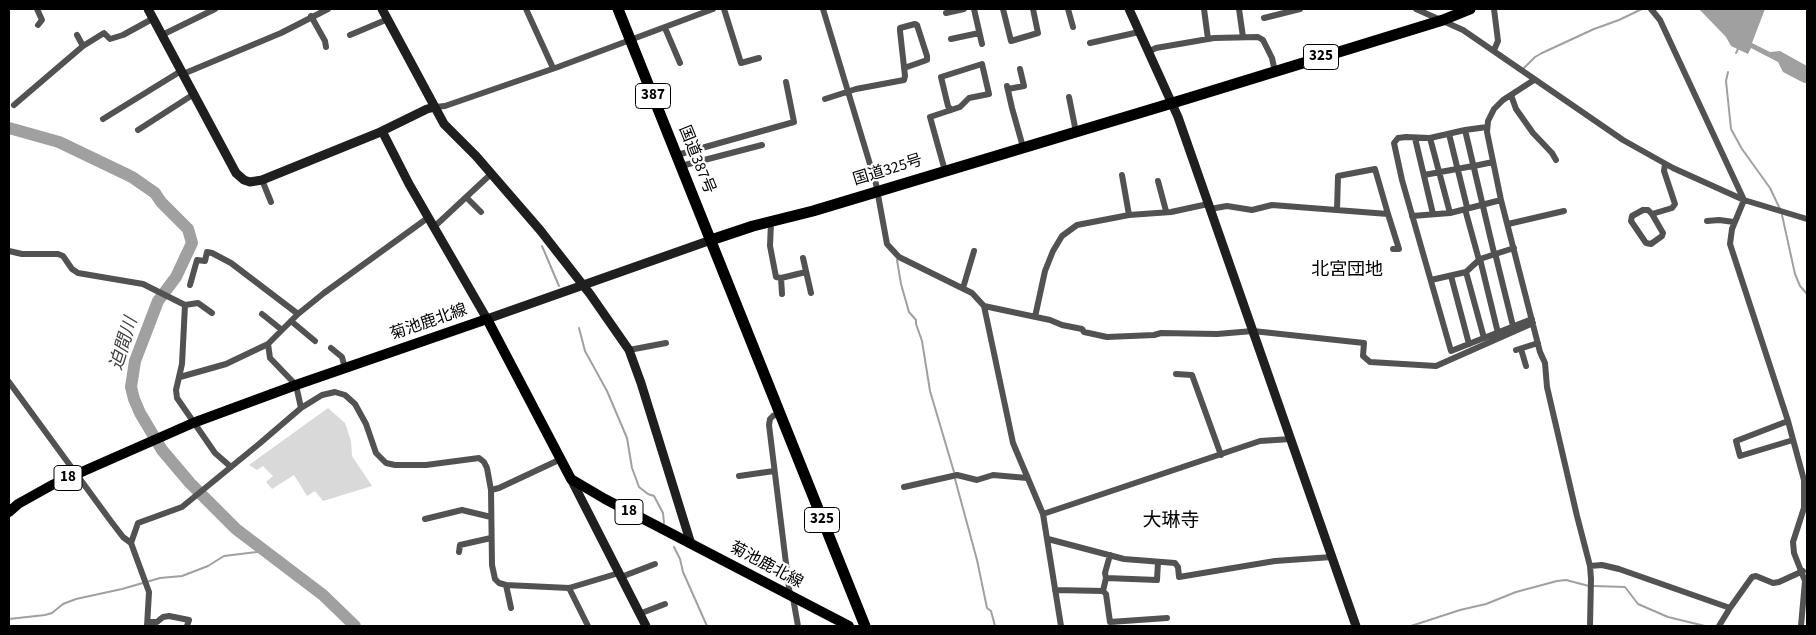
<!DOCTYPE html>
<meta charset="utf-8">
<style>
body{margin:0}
#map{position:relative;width:1816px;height:635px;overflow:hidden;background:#fff;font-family:"Source Sans 3",sans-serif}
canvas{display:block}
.frame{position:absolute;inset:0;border:10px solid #000;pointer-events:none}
</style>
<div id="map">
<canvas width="1816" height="635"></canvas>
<div class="frame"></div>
</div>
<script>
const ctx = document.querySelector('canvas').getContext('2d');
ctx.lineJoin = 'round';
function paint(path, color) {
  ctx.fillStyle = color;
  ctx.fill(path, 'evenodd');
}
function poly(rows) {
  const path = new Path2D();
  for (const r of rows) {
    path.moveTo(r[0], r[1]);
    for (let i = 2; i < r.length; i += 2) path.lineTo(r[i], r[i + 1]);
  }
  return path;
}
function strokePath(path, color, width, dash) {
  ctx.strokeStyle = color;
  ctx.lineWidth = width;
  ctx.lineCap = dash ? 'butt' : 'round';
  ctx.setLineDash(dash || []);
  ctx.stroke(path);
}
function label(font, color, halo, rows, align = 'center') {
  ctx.font = font + ' "Source Sans 3","Noto Sans JP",sans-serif';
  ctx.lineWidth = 4.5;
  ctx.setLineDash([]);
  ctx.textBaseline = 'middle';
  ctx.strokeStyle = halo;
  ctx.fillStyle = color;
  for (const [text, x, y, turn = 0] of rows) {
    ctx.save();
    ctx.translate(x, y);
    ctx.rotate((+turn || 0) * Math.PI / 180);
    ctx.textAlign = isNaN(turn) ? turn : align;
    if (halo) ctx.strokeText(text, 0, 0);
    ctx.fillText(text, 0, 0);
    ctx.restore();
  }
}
const green = poly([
 [328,408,345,423,351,441,352,456,372,486,323,501,315,491,307,496,294,475,272,489,266,482,273,476,263,466,257,470,249,465]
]);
const water = poly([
 [1699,9,1765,9,1752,43,1770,52,1780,51,1807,66,1807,83,1804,83,1783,72,1778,62,1751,48,1748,54,1731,46,1726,37]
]);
const stream = poly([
 [1736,53,1739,47],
 [1524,68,1535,57,1542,53,1594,29,1619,20,1642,9],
 [1728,72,1726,81,1731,129,1742,149,1770,188,1780,209],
 [1782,215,1795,274,1800,286,1807,294],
 [542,246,559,286],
 [897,260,901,284,909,312,916,320,916,324,922,341,930,391,954,472],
 [579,328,585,351,607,391,627,438,632,468,639,487,648,494,654,496,663,513,664,523],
 [955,479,977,560,987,608,991,611,995,626],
 [674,547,680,559,683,572,707,626],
 [1594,586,1625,587,1638,604,1668,617,1705,626],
 [9,619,45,615,52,613,63,604,76,599,122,589,160,578,182,576,208,566,224,556,265,551],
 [1411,626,1460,610,1486,604,1516,592,1557,581,1566,580,1589,586]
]);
const river = poly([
 [9,128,59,142,132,177,155,193,161,202,188,229,192,243,176,277,158,301,135,361,131,387,134,399,140,413,162,450,190,483,236,529,323,595,355,626]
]);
const street = poly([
 [37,9,42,20,38,25],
 [526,9,553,68],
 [724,9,741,63,759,58],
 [823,9,876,184,887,244,899,257,972,293,984,306,1013,443,1043,514,1061,626],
 [974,9,982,44],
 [1003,9,1011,41,1038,33,1033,9],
 [1068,9,1073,27],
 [1204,9,1208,39],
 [1239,9,1243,37],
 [1416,9,1463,30,1623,140,1673,168,1744,200,1807,219],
 [1651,9,1660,20,1744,200,1732,229,1730,244,1788,421,1804,480,1804,508,1793,542,1794,553,1805,581,1801,626],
 [946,13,964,9],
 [311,16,325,41,326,47],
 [1264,18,1300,9],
 [665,28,680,63],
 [77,35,83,46],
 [162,35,215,9],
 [350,35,388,19],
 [951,39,979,33],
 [1090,43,1139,32],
 [1494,50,1498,41,1494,9],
 [1148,52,1156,48,1214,38,1258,37,1263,40,1272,58,1275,72],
 [183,74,281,33,328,9],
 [1534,80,1503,100,1494,109,1488,121,1487,132,1501,200,1540,352,1545,363,1547,387,1577,516,1590,566,1591,579,1590,626],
 [1007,86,1012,108,1023,147],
 [1008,89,1024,86,1020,69],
 [1511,95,1516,109,1533,133,1552,153,1556,160],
 [1069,97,1076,132],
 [825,99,856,89,904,80,905,76,900,31,900,28,915,24,917,25,927,56,927,60,904,68],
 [14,105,83,46,104,33,110,39,123,35,154,18],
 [435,107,445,106,558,67,713,9],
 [103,119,181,71],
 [1487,127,1465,130,1430,138,1406,137,1398,138,1394,143,1402,180,1451,351,1532,319],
 [138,130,194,94],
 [1465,130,1494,253],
 [1449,134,1467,207],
 [1415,138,1433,214],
 [1430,138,1450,213],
 [677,155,794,122,786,82],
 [681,166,762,145],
 [1474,166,1493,162],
 [945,171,930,117,960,107,969,98,989,94,982,64,941,77,948,106,951,110],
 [1122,175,1129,215],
 [1424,175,1473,166],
 [262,180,271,202],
 [1158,181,1166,211],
 [466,197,481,212],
 [1210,209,1227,206,1252,210,1272,205,1388,214,1399,249,1393,249],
 [1465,209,1479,260],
 [1337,210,1338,176,1375,169,1388,214],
 [1643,210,1648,210,1652,214,1663,233,1662,236,1651,244,1646,243,1631,221,1632,216,1643,210],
 [1652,214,1672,208,1675,204,1664,171,1665,164],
 [1412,216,1450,213,1501,200],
 [1707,221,1719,220,1734,222],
 [771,222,770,246,776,277,781,278,806,272],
 [1508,224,1564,211],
 [434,227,492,173],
 [9,251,22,254,58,254,63,256,72,269,78,273,143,284,185,305,182,364,176,390,177,398,215,453,231,467],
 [1495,253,1513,326],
 [803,258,811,293],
 [1480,259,1498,333],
 [1466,272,1484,338],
 [1451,276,1469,344],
 [781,278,782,294],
 [1431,280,1466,272,1480,259,1514,248],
 [190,285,197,260,205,261,207,252,212,253,231,263,298,314],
 [963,288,974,251],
 [185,305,198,303,212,313],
 [984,306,1050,320,1062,325,1082,329,1084,332,1107,337,1154,335,1161,333,1217,334,1253,331,1364,343,1363,356,1370,362,1436,366,1533,323],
 [262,314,282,330],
 [1035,317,1045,271,1053,251,1062,236,1077,225,1129,215,1171,212,1208,204],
 [291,321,315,341],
 [268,344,270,358,296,385,301,408],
 [331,348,342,357,345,368],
 [1521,349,1526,366],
 [629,350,666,343],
 [1516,350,1538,343],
 [1176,374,1192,375,1221,455],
 [180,377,226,364,268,344,298,314,324,293,429,217],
 [9,382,110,520,123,537,131,543,149,592,147,626],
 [779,413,773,416,770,419,769,425,790,596],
 [1788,421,1736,441,1740,456,1793,440],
 [739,476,774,471],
 [904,487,957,475,977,480,993,475,1027,478],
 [491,490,499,488,561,459],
 [1043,514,1260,441,1291,439],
 [425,519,462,510,491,517],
 [1048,539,1124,559,1175,563,1178,567,1179,577,1275,561,1332,557],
 [131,543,138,523,182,507,259,444,301,408,322,395,335,392,345,395,355,404,366,424,376,453,386,463,395,465,426,465,479,458,484,462,487,468,491,490,492,565,495,579,499,583,506,585,569,588,619,573],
 [459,552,460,545,491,538],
 [1590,566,1602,565,1619,569,1730,608,1752,577,1756,576,1773,583,1779,582,1803,571],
 [621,577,655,564],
 [1106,578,1157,580,1158,562],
 [506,585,511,608],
 [569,588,588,626],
 [1055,590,1103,591,1106,594,1110,622,1167,618],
 [1103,591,1106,578,1105,573,1110,555],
 [793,598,798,626],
 [639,614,665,604],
 [148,622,157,622,163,617,169,616,189,620,187,626],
 [1719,626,1730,608]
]);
const secondary = poly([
 [148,9,236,173,244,180,250,182,262,180,378,133,427,109,435,107],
 [382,9,444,124,476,156,540,230,590,294,629,350,641,383,691,544],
 [1129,9,1178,117,1356,626],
 [382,131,409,184,487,319,711,240],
 [571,479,646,626]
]);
const primary = poly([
 [9,512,18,504,52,485,193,423,296,385,487,319,571,479,605,499,849,626]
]);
const highway = poly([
 [618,9,865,626],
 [711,240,753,226,813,211,1189,98,1443,20,1470,9]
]);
const shields = [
 [1321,57,35],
 [653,96,35],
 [68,478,28],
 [629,512,28],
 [822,520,35]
];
const shieldNames = [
 ["325",1321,57],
 ["387",653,96],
 ["18",68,478],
 ["18",629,512],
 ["325",822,520]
];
const streetNames = [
 ["国道387号",696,160,68],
 ["国道325号",888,171,-17],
 ["菊池鹿北線",429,323,-19],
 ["菊池鹿北線",766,566,28]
];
const neighbourhoodNames = [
 ["北宮団地",1347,271]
];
const waterNames = [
 ["迫間川",125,344,-73]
];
const quarterNames = [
 ["大琳寺",1171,522]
];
paint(green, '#d9d9d9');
paint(water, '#a0a0a0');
strokePath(stream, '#a0a0a0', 2);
strokePath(river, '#a0a0a0', 12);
strokePath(street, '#525252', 6);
strokePath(secondary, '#1f1f1f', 9);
strokePath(primary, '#000', 10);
strokePath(highway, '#000', 11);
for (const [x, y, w] of shields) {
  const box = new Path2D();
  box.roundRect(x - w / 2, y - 12.5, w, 25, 4);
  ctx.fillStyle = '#fff';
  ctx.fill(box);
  strokePath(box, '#000', 1);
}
label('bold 15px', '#000', null, shieldNames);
label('16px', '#000', '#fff', streetNames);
label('18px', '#000', '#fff', neighbourhoodNames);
label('italic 18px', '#414141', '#fff', waterNames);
label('19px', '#000', '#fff', quarterNames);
</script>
